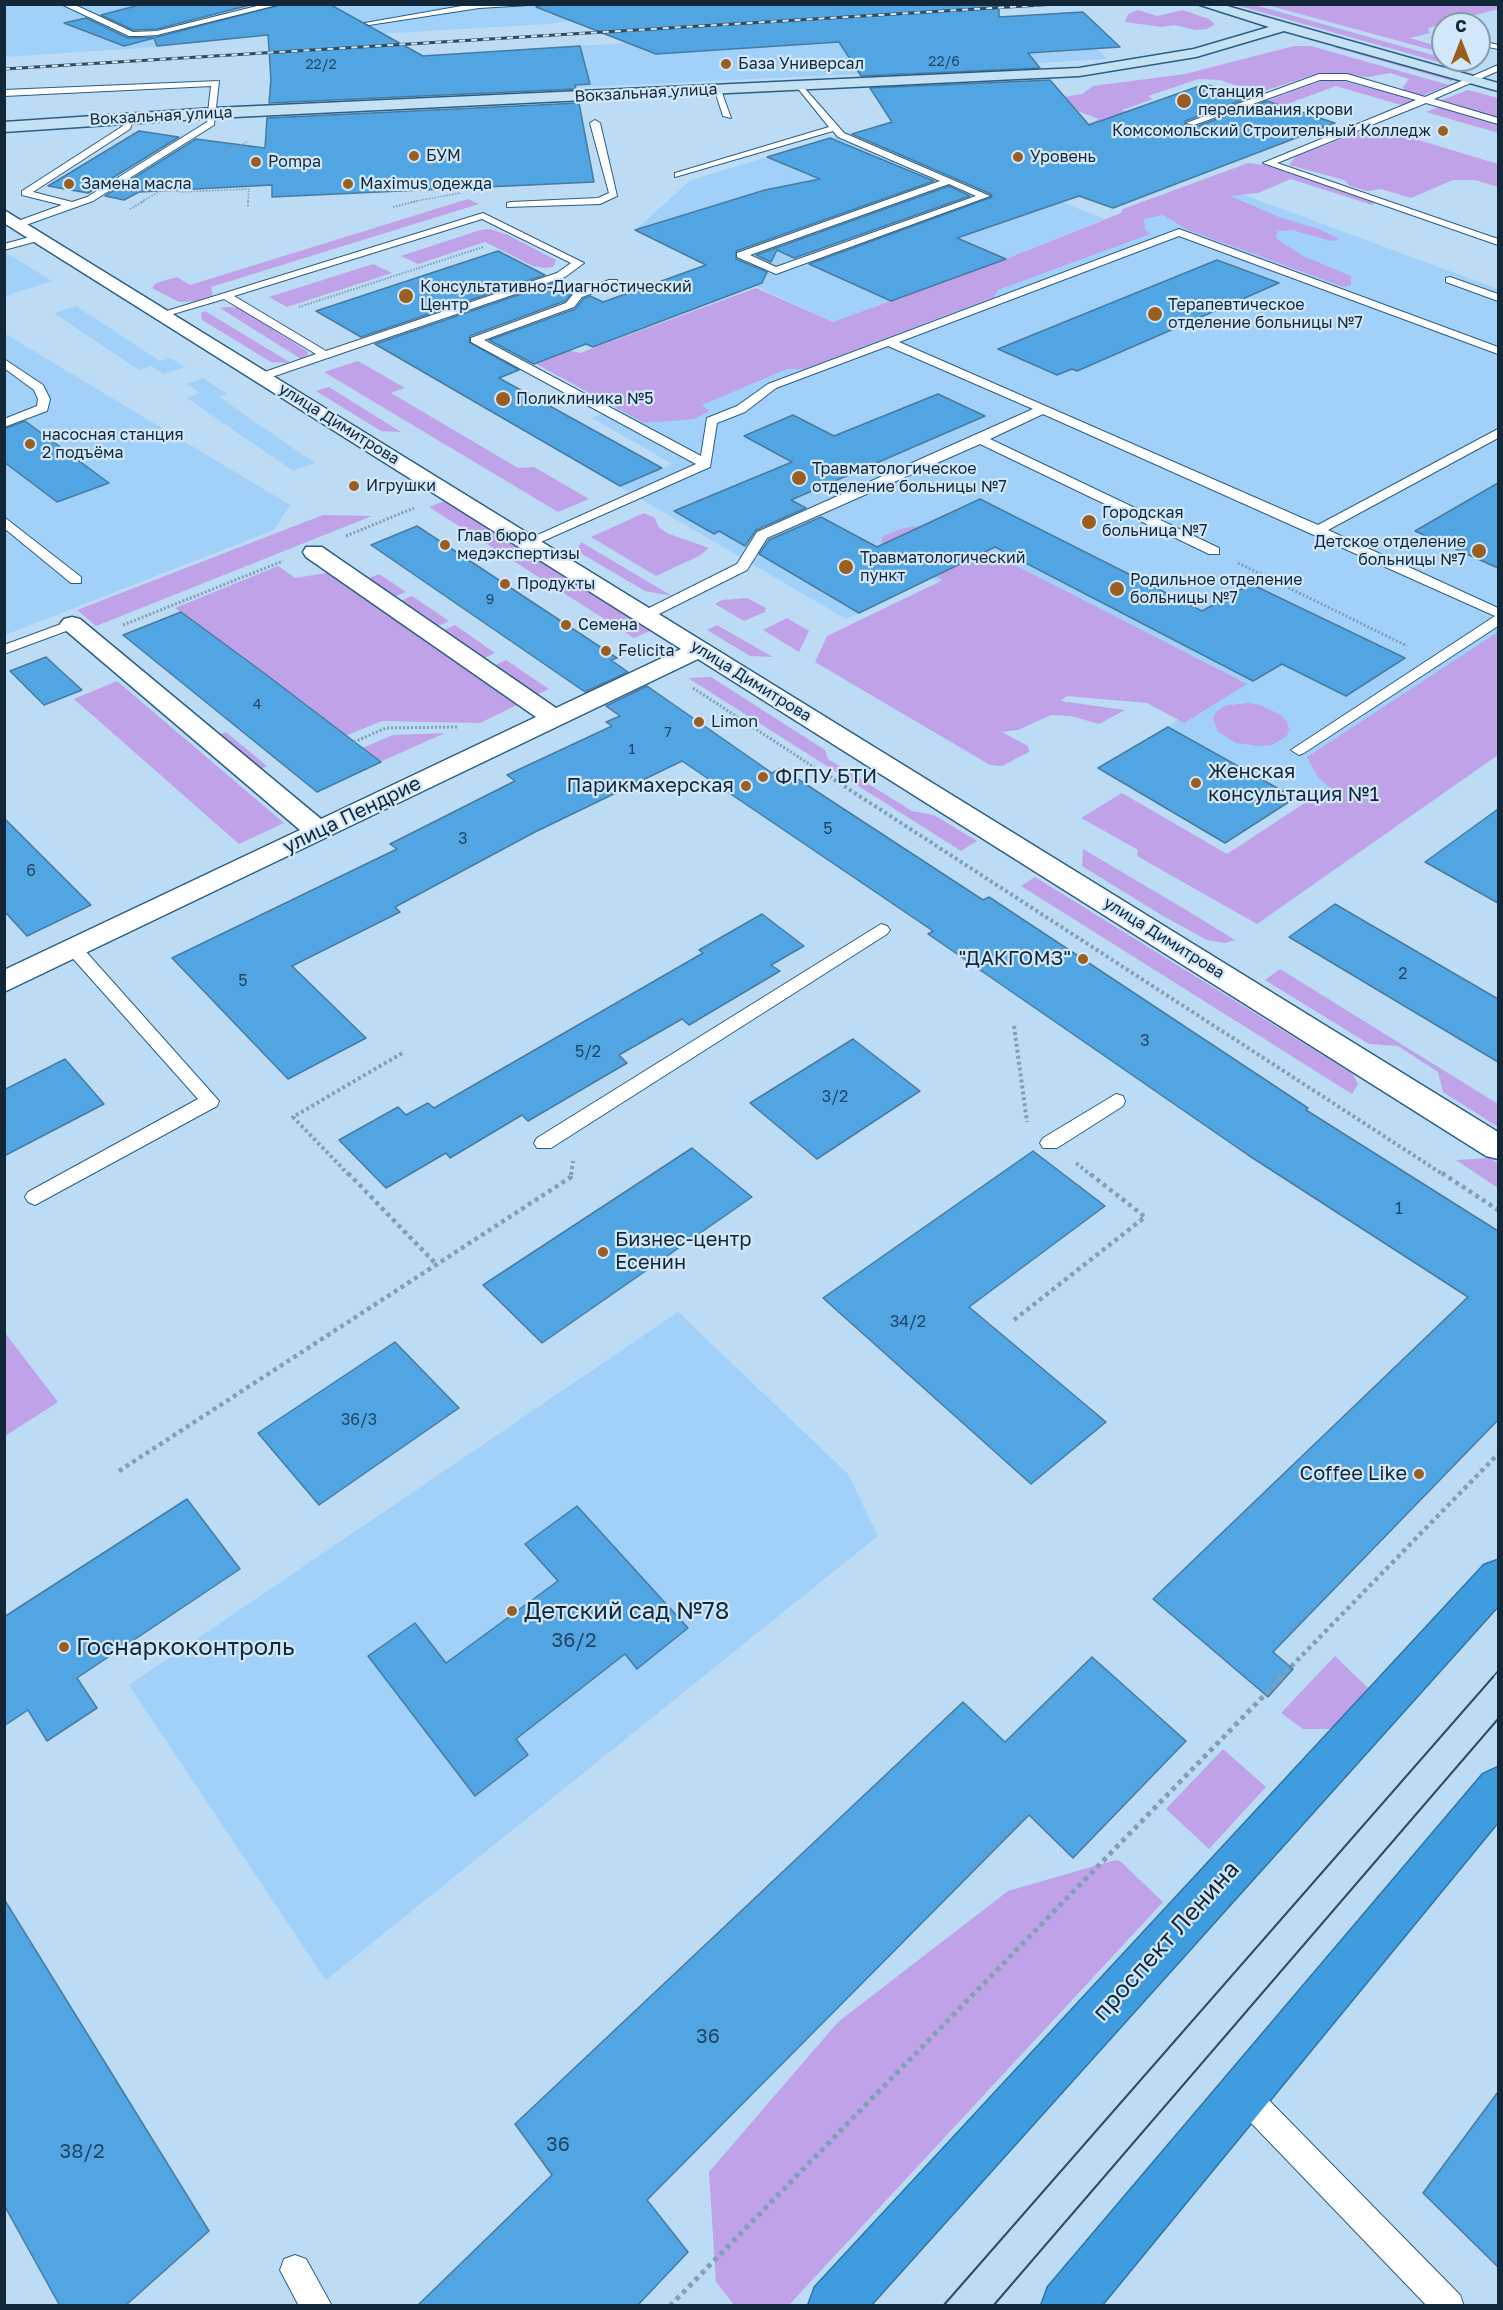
<!DOCTYPE html>
<meta charset="utf-8">
<style>
body{margin:0}
#map{position:relative;width:1503px;height:2310px;overflow:hidden;background:#bcdcf6;font-family:"Golos Text",sans-serif}
canvas{display:block}
.frame{position:absolute;inset:0;border:6px solid #122839;pointer-events:none}
.north{position:absolute;left:1431px;top:12px;width:60px;height:60px;box-sizing:border-box;background:#d2e7f9;border:2px solid #859bac;border-radius:50%;rotate:0deg;font-size:16px;font-weight:700;line-height:24px;text-align:center;color:#122839}
.north::after{content:'';display:block;margin:auto;width:21px;height:27px;background:#9a5f20;clip-path:polygon(50% 0,100% 100%,50% 72%,0 100%)}
</style>
<div id="map">
<canvas width="1503" height="2310"></canvas>
<div class="frame"></div>
<div class="north">С</div>
</div>
<script>
const ctx = document.querySelector('canvas').getContext('2d');
ctx.lineJoin = 'round';
function paint(path, color) {
  ctx.fillStyle = color;
  ctx.fill(path, 'evenodd');
}
function poly(rows) {
  const path = new Path2D();
  for (const r of rows) {
    path.moveTo(r[0], r[1]);
    for (let i = 2; i < r.length; i += 2) path.lineTo(r[i], r[i + 1]);
  }
  return path;
}
function strokePath(path, color, width, dash) {
  ctx.strokeStyle = color;
  ctx.lineWidth = width;
  ctx.lineCap = dash ? 'butt' : 'round';
  ctx.setLineDash(dash || []);
  ctx.stroke(path);
}
function label(font, color, halo, rows, align = 'center') {
  ctx.font = font + ' "Golos Text",sans-serif';
  ctx.lineWidth = 4.5;
  ctx.setLineDash([]);
  ctx.textBaseline = 'middle';
  ctx.strokeStyle = halo;
  ctx.fillStyle = color;
  for (const [text, x, y, turn = 0] of rows) {
    ctx.save();
    ctx.translate(x, y);
    ctx.rotate((+turn || 0) * Math.PI / 180);
    ctx.textAlign = isNaN(turn) ? turn : align;
    if (halo) ctx.strokeText(text, 0, 0);
    ctx.fillText(text, 0, 0);
    ctx.restore();
  }
}
const built = poly([
 [5,5,866,5,594,17,547,24,277,40,262,35,157,47,5,57],
 [1083,12,1101,28,1078,30,1107,59,860,74,269,102,270,64,782,34,780,30],
 [874,127,1104,219,1006,259,833,322,635,230,691,180,830,138],
 [1220,186,1498,289,1498,690,1319,811,1168,727,1182,716,932,578,846,619,620,487,672,464,592,418,686,379],
 [4,252,5,252,52,281,5,296],
 [76,306,160,361,170,358,185,367,164,374,151,366,139,370,54,313],
 [4,333,290,505,274,530,5,635],
 [204,378,227,394,219,397,315,463,293,471,187,398,200,393,187,384],
 [678,1312,848,1474,878,1536,326,1980,129,1685]
]);
const green = poly([
 [1498,4,1498,9,1428,28,1430,33,1410,38,1443,48,1443,53,1267,5],
 [1236,5,1255,5,1461,63,1453,66],
 [1138,10,1157,16,1183,10,1209,19,1215,24,1207,29,1195,30,1174,25,1162,27,1125,22,1128,14],
 [1344,45,1453,76,1452,81,1333,47],
 [1294,46,1311,46,1449,85,1422,96,1404,91,1403,87,1409,79,1390,73,1368,77,1319,73,1264,91,1253,91,1220,80,1199,79,1148,96,1153,99,1122,110,1154,122,1113,136,1085,125,1099,119,1075,110,1064,97,1082,94,1093,86,1185,74],
 [1336,79,1415,100,1401,105,1336,86,1090,177,1190,128,1322,81],
 [1468,90,1498,98,1498,118,1442,100],
 [1439,107,1498,124,1498,133,1426,112],
 [1369,128,1382,129,1498,164,1498,187,1475,180,1453,180,1411,198,1381,189,1367,191,1350,186,1344,180,1289,165,1295,157],
 [1248,163,1265,165,1376,202,1372,205,1291,179,1258,193,1230,196,1279,217,1319,229,1339,239,1331,241,1292,230,1278,231,1276,236,1278,240,1305,257,1351,276,1351,285,1344,287,1188,230,1163,215,1144,219,1145,229,1150,234,998,290,994,297,804,369,787,369,702,405,709,411,694,419,644,423,531,361,563,349,580,353,756,288,833,322,1006,259,1121,213,1123,209],
 [468,199,479,204,211,287,213,295,197,301,179,302,152,288,156,283,177,277,190,285],
 [490,229,508,235,556,260,555,263,553,267,544,268,533,266,485,242,418,264,401,256,480,230],
 [373,264,392,273,287,307,269,297],
 [227,307,239,308,307,351,308,355,301,359,220,308],
 [205,311,291,363,271,362,202,320,201,313],
 [358,361,405,388,391,393,518,468,534,467,589,499,558,512,324,372],
 [329,387,401,432,381,431,316,391],
 [447,500,652,630,634,638,429,507],
 [644,513,655,518,659,528,669,534,709,548,699,556,656,576,591,537],
 [323,515,372,516,96,626,77,610],
 [935,524,1058,587,1247,684,1184,723,1147,703,1067,696,1061,701,1125,710,1099,724,1071,716,1051,715,1018,730,1002,732,1028,746,1029,752,1002,766,990,765,815,662,827,636,943,580,881,545,883,536,904,528],
 [581,542,672,596,645,591,582,554,578,548],
 [278,566,295,578,333,572,521,703,480,723,382,721,345,736,175,608],
 [379,574,406,592,389,599,362,581],
 [412,596,449,621,431,629,394,604],
 [747,598,766,608,765,612,744,621,715,604,722,600],
 [787,618,809,631,799,652,763,630],
 [455,625,495,653,477,661,437,633],
 [717,625,773,657,750,656,707,630],
 [1498,632,1498,755,1257,924,1137,856,1138,850,1081,818,1122,793,1227,854,1329,787,1318,777,1307,757],
 [506,660,549,689,532,697,489,668],
 [711,677,825,750,828,759,912,811,934,815,977,841,961,851,688,678],
 [117,681,284,823,239,844,74,699],
 [1247,703,1260,705,1281,715,1287,722,1289,729,1287,736,1272,745,1260,746,1236,743,1218,732,1213,718,1216,712,1224,706],
 [226,732,267,766,253,773,212,738],
 [445,733,380,762,362,748,393,735],
 [1083,849,1193,914,1235,940,1225,943,1207,940,1163,916,1082,866],
 [1035,877,1353,1074,1358,1084,1352,1094,1021,886],
 [1280,969,1498,1104,1498,1127,1443,1092,1438,1072,1398,1046,1369,1044,1265,980],
 [1489,1158,1498,1163,1498,1188,1456,1160],
 [5,1333,58,1402,5,1436],
 [1335,1656,1369,1689,1331,1729,1303,1729,1281,1713],
 [1223,1749,1266,1787,1209,1849,1166,1809],
 [1115,1860,1120,1861,1163,1902,789,2305,734,2305,716,2282,709,2172,838,2022,1008,1891]
]);
const building = poly([
 [143,4,254,4,157,29,133,30,101,15,143,4],
 [283,4,329,4,423,56,580,46,590,84,575,85,576,89,269,103,271,80,268,35,157,46,154,38,124,46,64,23,86,18,128,38,157,37,283,4],
 [547,4,999,4,999,17,1083,12,1120,47,1028,53,1040,68,861,76,839,42,656,54,536,7,547,4],
 [1050,80,1089,125,1205,84,1251,97,1185,121,1185,125,1195,127,1267,101,1335,123,1113,208,1079,196,957,238,1006,259,891,301,809,264,992,197,991,194,852,134,892,122,870,88,1050,80],
 [579,103,594,182,272,197,272,185,139,192,124,200,105,196,196,139,265,148,267,118,579,103],
 [139,131,179,137,88,193,48,186,139,131],
 [830,138,934,181,736,251,736,259,767,272,762,283,593,347,586,344,534,364,489,340,575,309,583,299,590,296,603,302,706,265,635,230,765,190,820,179,767,157,830,138],
 [949,186,970,196,794,258,777,250,771,262,756,255,949,186],
 [498,251,545,275,361,337,316,311,498,251],
 [1217,260,1279,283,1077,371,1072,369,1057,375,998,349,1217,260],
 [559,281,576,290,565,301,470,336,469,342,519,370,499,378,662,468,620,486,375,344,559,281],
 [938,394,985,416,791,500,806,508,756,530,745,546,719,531,714,534,674,511,792,462,744,436,793,415,834,436,938,394],
 [25,421,109,483,57,502,4,462,4,429,25,421],
 [1498,483,1498,568,1415,531,1498,483],
 [980,499,1202,611,1251,584,1405,658,1346,696,1282,664,1253,681,995,547,859,613,759,554,769,540,821,517,877,547,980,499],
 [417,526,617,658,611,660,628,672,585,692,371,545,417,526],
 [181,612,264,673,381,762,317,792,123,635,181,612],
 [46,657,60,670,82,690,44,705,10,671,46,657],
 [647,686,772,773,781,768,983,900,989,897,1308,1108,1306,1110,1498,1231,1498,1420,1273,1652,1293,1669,1268,1697,1153,1599,1468,1297,1248,1155,928,934,933,931,682,761,535,832,395,907,400,912,292,966,366,1038,288,1079,172,958,397,849,390,844,515,781,507,775,612,726,606,722,620,716,606,706,647,686],
 [1168,727,1295,798,1225,843,1098,768,1168,727],
 [1498,809,1498,903,1425,862,1498,809],
 [4,818,91,905,27,936,4,911,4,818],
 [1335,904,1498,999,1498,1062,1289,937,1335,904],
 [762,914,804,946,771,965,780,971,689,1025,682,1019,619,1055,627,1063,528,1121,522,1115,450,1158,446,1153,386,1188,339,1140,398,1107,406,1115,428,1103,434,1108,703,953,699,950,762,914],
 [853,1039,920,1091,817,1159,750,1103,853,1039],
 [65,1059,104,1104,4,1156,4,1090,65,1059],
 [692,1148,752,1197,542,1343,483,1285,692,1148],
 [1033,1151,1105,1206,969,1307,1106,1422,1031,1484,823,1298,1033,1151],
 [395,1342,459,1408,319,1505,258,1433,395,1342],
 [187,1499,240,1569,77,1678,97,1708,47,1741,28,1710,4,1726,4,1617,187,1499],
 [577,1506,688,1628,637,1669,625,1654,516,1739,528,1755,475,1796,368,1656,415,1623,446,1663,558,1581,525,1544,577,1506],
 [1092,1657,1186,1741,1073,1858,1029,1815,647,2200,688,2252,637,2306,417,2306,552,2175,515,2124,963,1702,1005,1742,1092,1657],
 [4,1899,209,2231,125,2306,60,2306,4,2205,4,1899],
 [1498,2092,1498,2267,1423,2193,1498,2092]
]);
const pathFar5 = poly([
 [164,190,182,192,249,189,248,202],
 [141,202,248,141],
 [411,202,460,193]
]);
const pathFar4 = poly([
 [248,206,248,201],
 [393,207,417,201],
 [130,209,144,201],
 [299,307,483,247]
]);
const pathFar3 = poly([
 [346,536,414,508],
 [1238,563,1407,646],
 [123,625,283,561],
 [693,688,826,775],
 [354,742,386,728,458,727]
]);
const pathFar2 = poly([
 [824,773,1444,1175],
 [1014,1026,1027,1122],
 [1076,1163,1091,1175],
 [349,1175,293,1117,404,1052],
 [571,1175,573,1161]
]);
const pathFar1 = poly([
 [348,1173,436,1264],
 [1442,1173,1498,1210],
 [1014,1320,1145,1217,1089,1173],
 [119,1471,571,1177,571,1173],
 [1280,1678,1498,1454]
]);
const path = poly([
 [670,2306,1282,1677]
]);
const lane = poly([
 [61,4,73,4,133,32,157,31,265,4,281,4,157,35,140,36,129,36,61,4],
 [473,4,545,4,479,8,369,25,365,23,473,4],
 [1479,40,1498,45,1498,49,1479,45,1479,40],
 [1498,65,1498,71,1434,99,1498,118,1498,124,1426,103,1277,163,1498,239,1498,245,1263,163,1416,100,1346,80,1320,80,1194,125,1186,123,1319,74,1347,74,1425,97,1498,65],
 [219,81,214,125,93,201,23,226,15,226,15,222,62,205,22,195,22,191,123,126,126,116,134,118,130,129,33,192,72,202,87,197,207,122,211,86,4,96,4,90,219,81],
 [800,83,844,133,990,196,776,274,737,257,737,253,940,181,838,137,833,131,675,177,675,173,829,127,796,86,800,83],
 [949,184,976,196,776,267,750,255,949,184],
 [714,88,721,90,731,118,723,116,714,88],
 [595,120,600,123,617,196,600,204,507,207,507,203,511,202,598,198,609,193,590,123,595,120],
 [483,213,584,263,565,277,263,380,257,376,259,374,316,354,224,299,163,317,157,314,483,213],
 [482,219,571,263,557,273,326,351,234,296,482,219],
 [1179,229,1498,347,1498,354,1179,236,899,342,1318,525,1498,429,1498,438,1328,530,1498,608,1498,626,1304,753,1299,755,1291,750,1495,616,1043,414,990,439,1219,548,1219,554,1209,554,980,444,767,538,747,570,651,618,641,618,641,612,737,564,757,532,1033,409,888,346,776,388,745,412,717,423,710,467,534,545,524,545,522,542,696,464,471,342,471,338,566,303,574,293,609,280,617,280,617,284,582,297,574,307,484,340,701,456,707,418,737,406,768,384,1179,229],
 [41,234,46,237,45,239,4,250,4,244,41,234],
 [1450,277,1498,294,1498,301,1446,282,1446,278,1450,277],
 [4,359,43,385,50,399,47,411,4,427,4,419,37,406,38,399,34,390,4,368,4,359],
 [4,517,81,577,81,583,71,583,4,528,4,517],
 [72,620,77,621,77,627,4,654,4,645,72,620],
 [881,924,887,926,890,930,887,934,551,1148,537,1148,534,1143,537,1138,881,924],
 [74,943,80,945,219,1101,217,1106,35,1205,28,1202,25,1197,28,1192,198,1099,68,953,65,949,74,943],
 [1116,1094,1123,1096,1125,1101,1123,1106,1057,1148,1043,1148,1040,1143,1043,1138,1116,1094],
 [1243,2080,1253,2084,1460,2295,1464,2306,1427,2306,1233,2104,1229,2094,1233,2084,1243,2080],
 [295,2255,306,2259,332,2306,299,2306,280,2270,284,2259,295,2255]
]);
const street = poly([
 [4,210,1498,1132,1498,1159,1486,1156,698,659,4,992,4,970,300,830,64,629,60,624,64,619,72,617,80,619,321,819,536,717,306,557,303,552,306,547,322,547,556,708,681,649,4,223,4,210]
]);
const secondary = poly([
 [1197,4,1220,4,1498,83,1498,91,1284,31,1196,57,1079,76,214,118,4,132,4,122,214,108,1079,68,1194,49,1269,27,1197,4]
]);
const highway = poly([
 [1498,1560,1498,1606,870,2306,808,2306,815,2287,1484,1565,1498,1560],
 [1498,1767,1498,1822,1101,2306,1041,2306,1048,2287,1483,1774,1498,1767]
]);
const tramFar1 = poly([
 [1492,1678,1498,1671]
]);
const tram = poly([
 [943,2306,1493,1677],
 [993,2306,1498,1719]
]);
const rail = poly([
 [4,69,1057,4]
]);
const markers = [
 [726,64,6,"#9a5f20"],
 [1184,101,8,"#9a5f20"],
 [1443,131,6,"#9a5f20"],
 [414,156,6,"#9a5f20"],
 [1018,157,6,"#9a5f20"],
 [256,162,6,"#9a5f20"],
 [69,184,6,"#9a5f20"],
 [348,184,6,"#9a5f20"],
 [406,296,8,"#9a5f20"],
 [1155,314,8,"#9a5f20"],
 [503,399,8,"#9a5f20"],
 [30,444,6,"#9a5f20"],
 [799,478,8,"#9a5f20"],
 [354,486,6,"#9a5f20"],
 [1089,522,8,"#9a5f20"],
 [445,545,6,"#9a5f20"],
 [1479,551,8,"#9a5f20"],
 [846,567,8,"#9a5f20"],
 [505,584,6,"#9a5f20"],
 [1117,589,8,"#9a5f20"],
 [566,625,6,"#9a5f20"],
 [606,651,6,"#9a5f20"],
 [699,722,6,"#9a5f20"],
 [763,777,6,"#9a5f20"],
 [1196,783,6,"#9a5f20"],
 [746,786,6,"#9a5f20"],
 [1083,959,6,"#9a5f20"],
 [603,1252,6,"#9a5f20"],
 [1419,1474,6,"#9a5f20"],
 [512,1611,6,"#9a5f20"],
 [64,1647,6,"#9a5f20"]
];
const farNumbernames = [
 ["22/6",944,62],
 ["22/2",321,65],
 ["9",490,600],
 ["4",257,705],
 ["7",668,733],
 ["1",632,750]
];
const farPoinames = [
 ["База Универсал",738,64],
 ["Станция",1198,92],
 ["переливания крови",1198,110],
 ["Комсомольский Строительный Колледж",1431,131,"right"],
 ["БУМ",426,156],
 ["Уровень",1030,157],
 ["Pompa",268,162],
 ["Замена масла",81,184],
 ["Maximus одежда",360,184],
 ["Консультативно-Диагностический",420,287],
 ["Центр",420,305],
 ["Терапевтическое",1168,305],
 ["отделение больницы №7",1168,323],
 ["Поликлиника №5",516,399],
 ["насосная станция",42,435],
 ["2 подъёма",42,453],
 ["Травматологическое",812,469],
 ["отделение больницы №7",812,487],
 ["Игрушки",366,486],
 ["Городская",1102,513],
 ["больница №7",1102,531],
 ["Глав бюро",457,536],
 ["медэкспертизы",457,554],
 ["Детское отделение",1466,542,"right"],
 ["больницы №7",1466,560,"right"],
 ["Травматологический",860,558],
 ["пункт",860,576],
 ["Родильное отделение",1130,580],
 ["больницы №7",1130,598],
 ["Продукты",517,584],
 ["Семена",578,625],
 ["Felicita",618,651],
 ["Limon",711,722]
];
const farStreetnames = [
 ["Вокзальная улица",646,93,-3],
 ["Вокзальная улица",161,116,-3],
 ["улица Димитрова",339,424,32],
 ["улица Димитрова",751,681,32],
 ["улица Димитрова",1164,938,32]
];
const numberNames = [
 ["5",828,829],
 ["3",463,839],
 ["6",31,871],
 ["2",1403,974],
 ["5",243,981],
 ["3",1145,1041],
 ["5/2",588,1052],
 ["3/2",835,1097],
 ["1",1399,1209],
 ["34/2",908,1322],
 ["36/3",359,1420]
];
const poiNames = [
 ["Женская",1208,772],
 ["консультация №1",1208,795],
 ["ФГПУ БТИ",775,777],
 ["Парикмахерская",734,786,"right"],
 ["\"ДАКГОМЗ\"",1071,959,"right"],
 ["Бизнес-центр",615,1240],
 ["Есенин",615,1263],
 ["Coffee Like",1407,1474,"right"]
];
const streetNames = [
 ["улица Пендрие",352,815,-26]
];
const nearNumbernames = [
 ["36/2",574,1641],
 ["36",708,2037],
 ["36",558,2145],
 ["38/2",82,2152]
];
const nearPoinames = [
 ["Детский сад №78",524,1611],
 ["Госнаркоконтроль",76,1647]
];
const nearStreetnames = [
 ["проспект Ленина",1166,1941,-48]
];
paint(built, '#a1d1f8');
paint(green, '#c0a2e9');
paint(building, '#51a5e3');
strokePath(building, '#477ba2', 1.5);
strokePath(lane, '#2a5e85', 2);
strokePath(street, '#2a5e85', 3);
strokePath(secondary, '#2a5e85', 3);
strokePath(highway, '#2f74a5', 3);
strokePath(pathFar5, '#829fb6', 1.5, [1.5, 1.5]);
strokePath(pathFar4, '#829fb6', 2, [1.5, 1.5]);
strokePath(pathFar3, '#829fb6', 3, [2, 2]);
strokePath(pathFar2, '#829fb6', 4, [3, 3]);
strokePath(pathFar1, '#829fb6', 4.5, [4, 4]);
strokePath(path, '#829fb6', 5, [4.5, 4.5]);
paint(lane, '#fff');
paint(street, '#fff');
paint(secondary, '#c5e2f5');
paint(highway, '#3f9ddf');
strokePath(tramFar1, '#334b5d', 1.5);
strokePath(tram, '#334b5d', 2);
strokePath(rail, '#334b5d', 3);
strokePath(rail, '#d2e7f9', 2, [6]);
for (const [x, y, r, color] of markers) {
  const dot = new Path2D();
  dot.arc(x, y, r, 0, 2 * Math.PI);
  ctx.fillStyle = color;
  ctx.fill(dot);
  strokePath(dot, '#d2e7f9', 2);
}
label('14px', '#224764', null, farNumbernames);
label('16px', '#122839', '#d2e7f9', farPoinames, 'left');
label('16px', '#122839', '#d2e7f9', farStreetnames);
label('16px', '#224764', null, numberNames);
label('20px', '#122839', '#d2e7f9', poiNames, 'left');
label('20px', '#122839', '#d2e7f9', streetNames);
label('20px', '#224764', null, nearNumbernames);
label('24px', '#122839', '#d2e7f9', nearPoinames, 'left');
label('24px', '#122839', '#d2e7f9', nearStreetnames);
</script>
